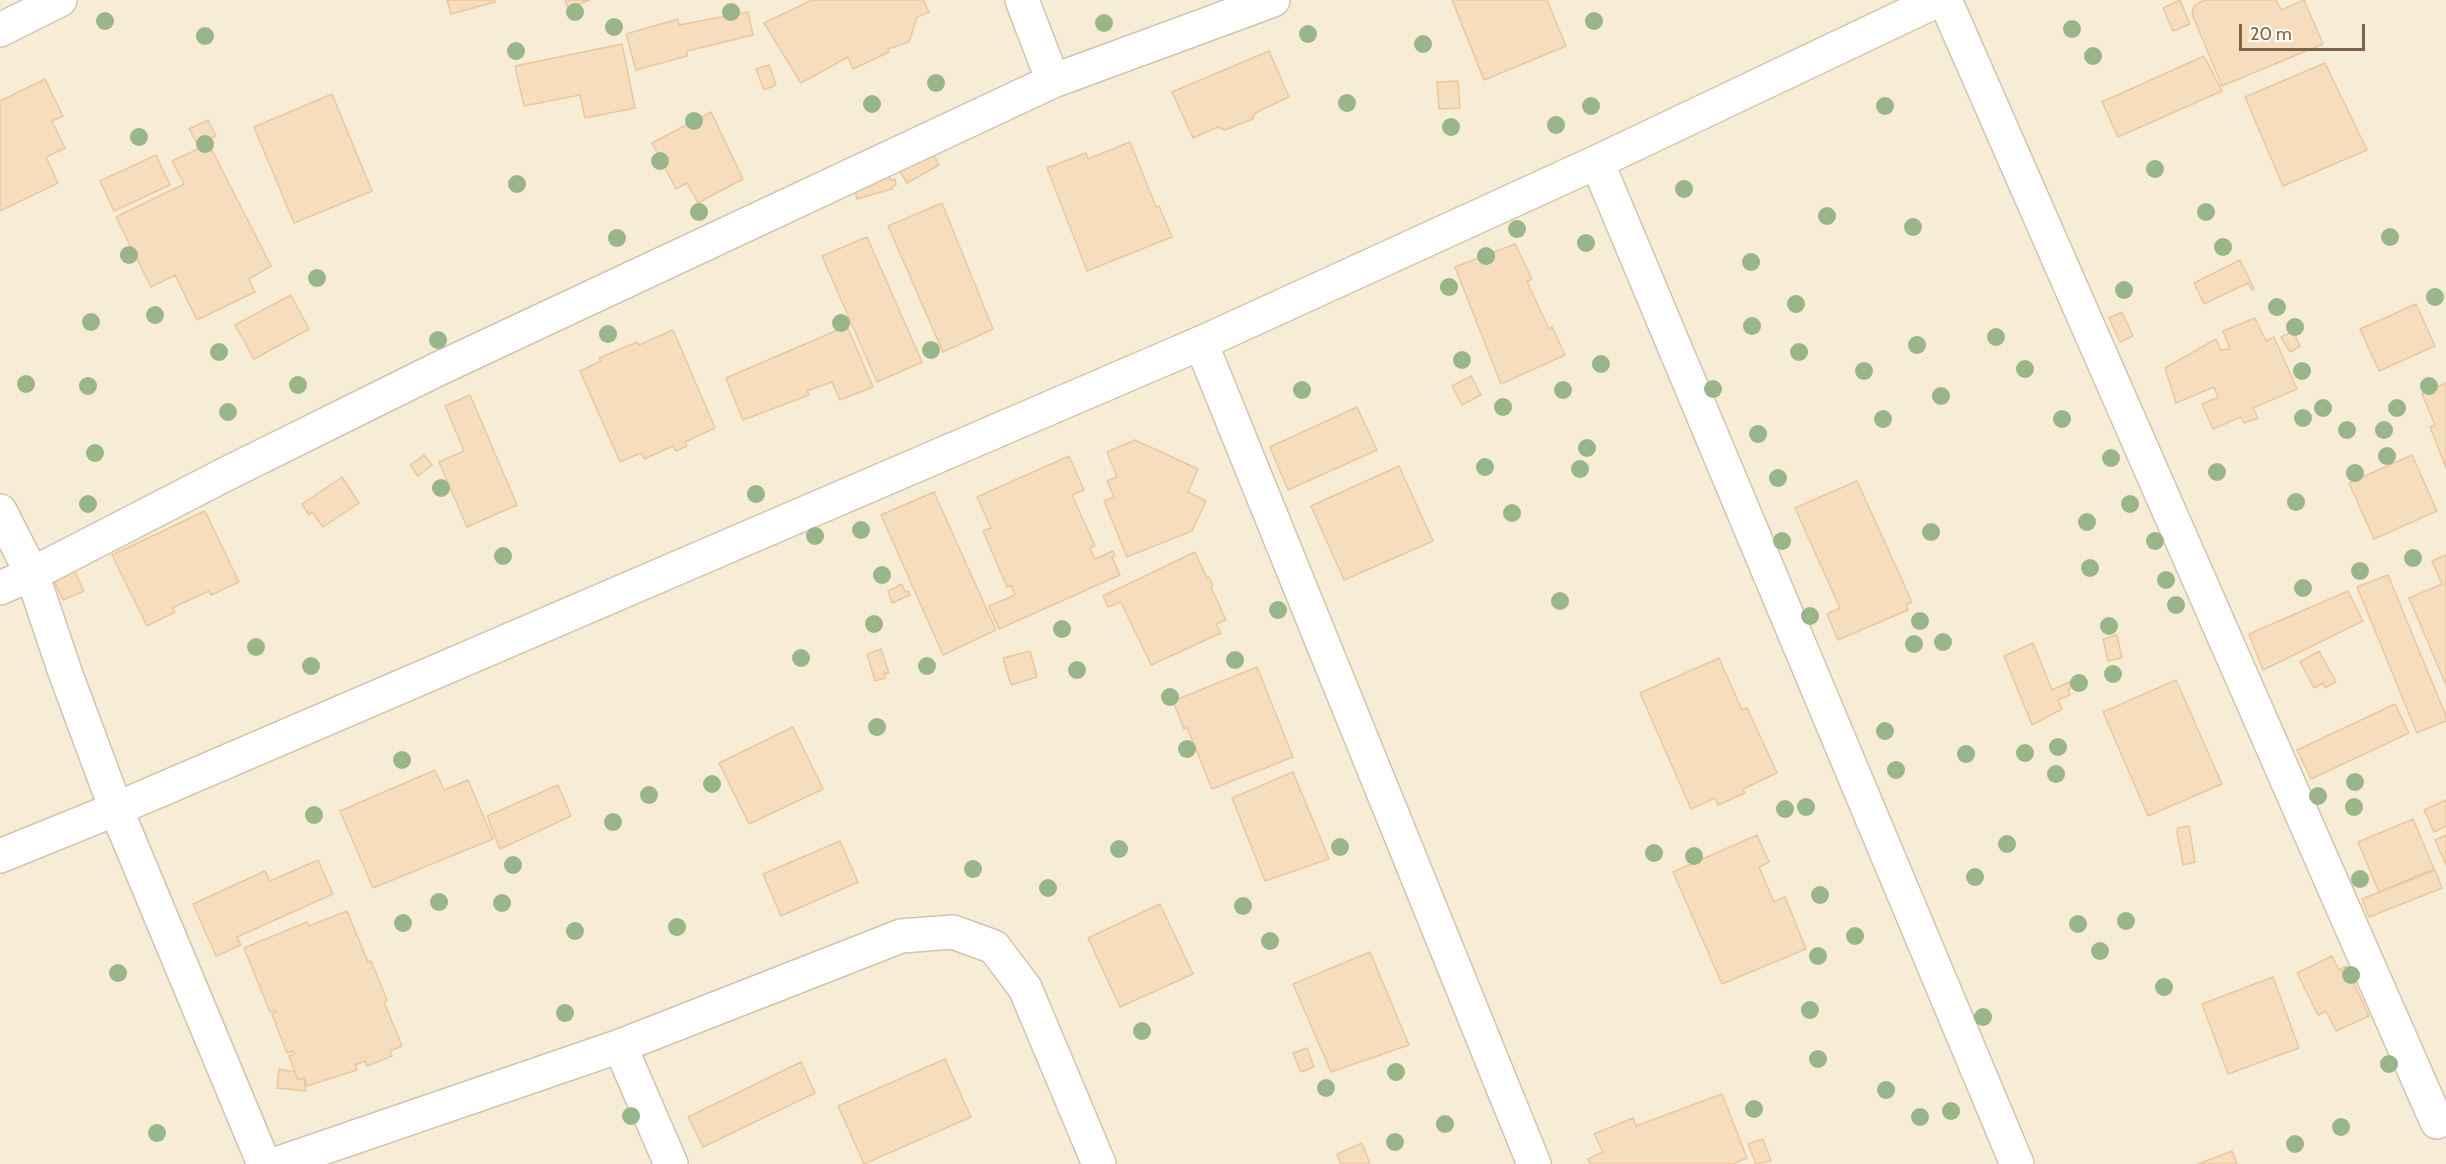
<!DOCTYPE html>
<style>
body{margin:0}
#map{position:relative;width:2446px;height:1164px;overflow:hidden;background:#fef9e9;font-family:Cabin,sans-serif}
canvas{display:block}
.scale{position:absolute;left:2239px;top:24px;width:126px;height:27px;box-sizing:border-box;border:3px solid #7c6349;border-top:0;padding-left:8px;font-size:18px;line-height:21px;white-space:nowrap;color:#7c6349;-webkit-text-stroke:4px #fffcf1;paint-order:stroke}
</style>
<div id="map">
<canvas width="2446" height="1164"></canvas>
<div class="scale">20 m</div>
</div>
<script>
const ctx = document.querySelector('canvas').getContext('2d');
ctx.lineJoin = 'round';
function paint(path, color) {
  ctx.fillStyle = color;
  ctx.fill(path, 'evenodd');
}
function poly(rows) {
  const path = new Path2D();
  for (const r of rows) {
    path.moveTo(r[0], r[1]);
    for (let i = 2; i < r.length; i += 2) path.lineTo(r[i], r[i + 1]);
  }
  return path;
}
function strokePath(path, color, width, dash) {
  ctx.strokeStyle = color;
  ctx.lineWidth = width;
  ctx.lineCap = dash ? 'butt' : 'round';
  ctx.setLineDash(dash || []);
  ctx.stroke(path);
}
const residential = poly([
 [0,0,2446,0,2446,1164,0,1164]
]);
const building = poly([
 [447,0,495,0,495,2,451,14,447,0],
 [565,0,590,0,568,8,565,0],
 [812,0,923,0,929,12,917,17,909,42,888,49,889,52,853,69,848,57,801,83,764,23,812,0],
 [1452,0,1547,0,1566,46,1484,80,1452,0],
 [2180,0,2190,24,2173,31,2163,8,2180,0],
 [2204,0,2276,0,2281,10,2304,0,2323,44,2222,86,2192,14,2194,6,2204,0],
 [748,12,753,35,687,51,687,56,636,70,626,34,678,19,679,25,748,12],
 [622,44,635,108,585,118,580,95,524,106,515,66,622,44],
 [1269,51,1289,97,1255,113,1253,119,1225,130,1218,127,1193,138,1172,92,1269,51],
 [2204,56,2222,91,2118,137,2102,102,2204,56],
 [2325,63,2367,150,2283,186,2245,97,2325,63],
 [769,65,776,85,764,90,756,69,769,65],
 [45,79,63,116,52,121,65,148,46,157,58,183,0,211,0,101,45,79],
 [1458,81,1460,108,1439,109,1437,82,1458,81],
 [332,94,372,191,294,223,254,127,332,94],
 [711,112,743,179,698,203,687,183,676,189,652,143,711,112],
 [208,120,216,136,198,145,189,129,208,120],
 [1130,142,1156,207,1159,206,1172,237,1087,271,1047,168,1086,153,1088,159,1130,142],
 [209,144,271,266,249,279,255,292,197,320,175,275,151,287,116,217,184,184,172,161,209,144],
 [932,152,939,165,907,183,900,171,932,152],
 [156,155,170,185,114,211,100,181,156,155],
 [889,174,890,180,895,179,896,185,892,187,892,189,857,199,853,184,889,174],
 [942,203,993,329,943,352,888,226,942,203],
 [867,237,922,362,877,382,822,256,867,237],
 [1515,244,1532,279,1527,282,1549,329,1552,327,1565,355,1501,384,1455,267,1515,244],
 [2240,260,2254,289,2252,290,2248,283,2204,304,2194,283,2240,260],
 [291,295,309,329,254,359,235,325,291,295],
 [2416,304,2435,346,2379,371,2360,329,2416,304],
 [2122,312,2133,336,2120,342,2109,318,2122,312],
 [2255,318,2266,341,2274,337,2297,389,2253,408,2258,418,2244,423,2241,417,2213,429,2202,404,2218,397,2214,387,2176,403,2165,368,2216,339,2221,350,2230,349,2223,331,2255,318],
 [847,326,873,387,840,400,832,382,807,391,809,395,743,420,726,378,847,326],
 [673,330,715,428,685,442,687,446,676,451,673,446,644,459,641,453,620,462,580,371,601,361,599,358,637,342,639,345,673,330],
 [2293,331,2300,346,2290,352,2281,337,2293,331],
 [1471,376,1481,395,1462,405,1452,386,1471,376],
 [2446,383,2446,468,2430,427,2435,425,2422,394,2446,383],
 [470,395,517,505,467,527,439,462,464,451,445,406,470,395],
 [1357,407,1377,450,1288,490,1270,447,1357,407],
 [1135,440,1198,469,1188,492,1206,501,1192,531,1127,557,1104,501,1114,497,1107,481,1117,477,1107,452,1135,440],
 [424,455,432,465,418,476,410,465,424,455],
 [2412,455,2437,511,2374,539,2349,483,2412,455],
 [1069,456,1084,490,1072,495,1095,546,1090,548,1095,559,1113,551,1115,556,1112,557,1120,575,999,629,989,606,1015,595,1011,585,1007,587,983,531,991,528,977,497,1069,456],
 [1399,466,1433,541,1344,580,1311,506,1399,466],
 [342,477,359,503,323,527,312,512,309,515,302,504,342,477],
 [1857,481,1912,602,1906,605,1908,610,1838,640,1827,614,1840,608,1795,508,1857,481],
 [934,492,996,630,943,655,881,515,934,492],
 [205,511,239,582,211,595,209,591,172,608,175,612,147,626,112,555,205,511],
 [1195,552,1207,578,1209,577,1213,586,1211,587,1226,620,1216,624,1221,633,1151,665,1121,602,1108,607,1103,596,1195,552],
 [2446,555,2446,685,2409,598,2442,584,2432,561,2446,555],
 [72,566,84,591,63,600,51,575,72,566],
 [2388,575,2446,716,2446,721,2417,733,2357,587,2388,575],
 [902,584,905,592,908,591,910,595,892,603,888,591,902,584],
 [2348,591,2363,621,2263,670,2249,634,2348,591],
 [2117,635,2122,658,2108,661,2103,639,2117,635],
 [2033,643,2052,690,2069,682,2071,688,2068,690,2070,695,2058,700,2062,709,2032,725,2004,656,2033,643],
 [881,649,889,673,884,674,885,678,875,681,867,654,881,649],
 [1030,651,1037,677,1011,685,1003,658,1030,651],
 [2319,651,2336,682,2325,688,2323,683,2314,688,2300,662,2319,651],
 [1719,658,1742,710,1747,708,1777,773,1743,789,1745,793,1718,805,1715,798,1691,809,1640,693,1719,658],
 [1257,667,1293,757,1212,789,1187,727,1184,729,1173,701,1257,667],
 [2176,680,2222,784,2148,816,2103,712,2176,680],
 [2395,704,2409,733,2311,779,2297,750,2395,704],
 [793,727,823,789,749,824,719,763,793,727],
 [435,770,444,790,468,780,493,839,373,888,340,811,435,770],
 [1293,772,1329,859,1265,881,1232,798,1293,772],
 [558,785,571,816,500,849,487,816,558,785],
 [2446,800,2446,826,2434,832,2424,810,2446,800],
 [2413,819,2434,869,2379,892,2358,842,2413,819],
 [2189,826,2195,862,2183,865,2177,832,2178,828,2189,826],
 [1757,835,1769,862,1759,867,1774,902,1785,897,1806,949,1722,984,1673,872,1757,835],
 [2446,835,2446,865,2435,840,2446,835],
 [840,841,858,882,781,916,763,874,840,841],
 [318,860,333,894,237,937,241,945,216,956,193,904,265,871,270,881,318,860],
 [2435,870,2442,888,2369,917,2362,899,2435,870],
 [1160,904,1193,974,1120,1007,1088,938,1160,904],
 [347,911,368,962,371,961,387,1000,384,1002,402,1046,390,1051,392,1056,367,1066,365,1061,355,1065,357,1070,307,1086,304,1078,298,1080,289,1056,295,1053,293,1051,287,1053,272,1014,276,1012,275,1010,270,1012,244,948,307,922,309,926,347,911],
 [1370,952,1409,1045,1331,1072,1293,984,1370,952],
 [2332,956,2339,970,2346,966,2369,1016,2336,1031,2326,1011,2318,1015,2297,973,2332,956],
 [2273,977,2299,1048,2228,1074,2202,1004,2273,977],
 [1307,1048,1314,1067,1301,1072,1293,1053,1307,1048],
 [945,1059,971,1117,864,1164,838,1106,945,1059],
 [801,1062,815,1093,703,1147,688,1117,801,1062],
 [279,1069,295,1072,298,1080,304,1078,306,1091,277,1088,279,1069],
 [1722,1094,1747,1158,1733,1164,1590,1164,1588,1159,1603,1152,1594,1134,1633,1118,1636,1126,1722,1094],
 [1763,1139,1771,1161,1756,1164,1748,1144,1763,1139],
 [1362,1143,1370,1164,1341,1164,1337,1154,1362,1143],
 [2232,1151,2237,1164,2198,1164,2232,1151]
]);
const street = poly([
 [1022,0,1053,81],
 [1945,0,2437,1122],
 [0,30,60,0],
 [1597,162,2017,1164],
 [1201,343,1534,1164],
 [0,511,32,574,65,672,116,809,264,1164],
 [0,588,32,574,226,474,438,369,1053,81,1273,0],
 [620,1046,671,1164],
 [276,1164,620,1046,901,936,953,932,994,947,1025,988,1099,1164]
]);
const secondary = poly([
 [0,856,116,809,1201,343,1597,162,1938,0]
]);
const trees = [
 [575,12],
 [731,12],
 [105,21],
 [1594,21],
 [1104,23],
 [614,27],
 [2072,29],
 [1308,34],
 [205,36],
 [1423,44],
 [516,51],
 [2093,56],
 [936,83],
 [1347,103],
 [872,104],
 [1591,106],
 [1885,106],
 [694,121],
 [1556,125],
 [1451,127],
 [139,137],
 [205,144],
 [660,161],
 [2155,169],
 [517,184],
 [1684,189],
 [699,212],
 [2206,212],
 [1827,216],
 [1913,227],
 [1517,229],
 [2390,237],
 [617,238],
 [1586,243],
 [2223,247],
 [129,255],
 [1486,256],
 [1751,262],
 [317,278],
 [1449,287],
 [2124,290],
 [2435,297],
 [1796,304],
 [2277,307],
 [155,315],
 [91,322],
 [841,323],
 [1752,326],
 [2295,327],
 [608,334],
 [1996,337],
 [438,340],
 [1917,345],
 [931,350],
 [219,352],
 [1799,352],
 [1462,360],
 [1601,364],
 [2025,369],
 [1864,371],
 [2302,371],
 [26,384],
 [298,385],
 [88,386],
 [2429,386],
 [1713,389],
 [1302,390],
 [1563,390],
 [1941,396],
 [1503,407],
 [2323,408],
 [2397,408],
 [228,412],
 [2303,418],
 [1883,419],
 [2062,419],
 [2347,430],
 [2384,430],
 [1758,434],
 [1587,448],
 [95,453],
 [2387,456],
 [2111,458],
 [1485,467],
 [1580,469],
 [2217,472],
 [2355,473],
 [1778,478],
 [441,488],
 [756,494],
 [2296,502],
 [88,504],
 [2130,504],
 [1512,513],
 [2087,522],
 [861,530],
 [1931,532],
 [815,536],
 [1782,541],
 [2155,541],
 [503,556],
 [2413,558],
 [2090,568],
 [2360,571],
 [882,575],
 [2166,580],
 [2303,588],
 [1560,601],
 [2176,605],
 [1278,610],
 [1810,616],
 [1920,621],
 [874,624],
 [2109,626],
 [1062,629],
 [1943,642],
 [1914,644],
 [256,647],
 [801,658],
 [1235,660],
 [311,666],
 [927,666],
 [1077,670],
 [2113,674],
 [2079,683],
 [1170,697],
 [877,727],
 [1885,731],
 [2058,747],
 [1187,749],
 [2025,753],
 [1966,754],
 [402,760],
 [1896,770],
 [2056,774],
 [2355,782],
 [712,784],
 [649,795],
 [2318,796],
 [1806,807],
 [2354,807],
 [1785,809],
 [314,815],
 [613,822],
 [2007,844],
 [1340,847],
 [1119,849],
 [1654,853],
 [1694,856],
 [513,865],
 [973,869],
 [1975,877],
 [2360,879],
 [1048,888],
 [1820,895],
 [439,902],
 [502,903],
 [1243,906],
 [2126,921],
 [403,923],
 [2078,924],
 [677,927],
 [575,931],
 [1855,936],
 [1270,941],
 [2100,951],
 [1818,956],
 [118,973],
 [2351,975],
 [2164,987],
 [1810,1010],
 [565,1013],
 [1983,1017],
 [1142,1031],
 [1818,1059],
 [2389,1064],
 [1396,1072],
 [1326,1088],
 [1886,1090],
 [1754,1109],
 [1951,1111],
 [631,1116],
 [1920,1117],
 [1445,1124],
 [2341,1127],
 [157,1133],
 [1395,1142],
 [2295,1144]
];
paint(residential, '#f7edd6');
paint(building, '#f6ddbe');
strokePath(building, '#ebc79d', 1.5);
strokePath(street, '#d3c3ad', 36);
strokePath(secondary, '#d6c5aa', 36);
strokePath(street, '#fff', 33);
strokePath(secondary, '#fff', 33);
ctx.fillStyle = '#99b58a';
for (const [x, y] of trees) {
  ctx.beginPath();
  ctx.arc(x, y, 9, 0, 2 * Math.PI);
  ctx.fill();
}
</script>
